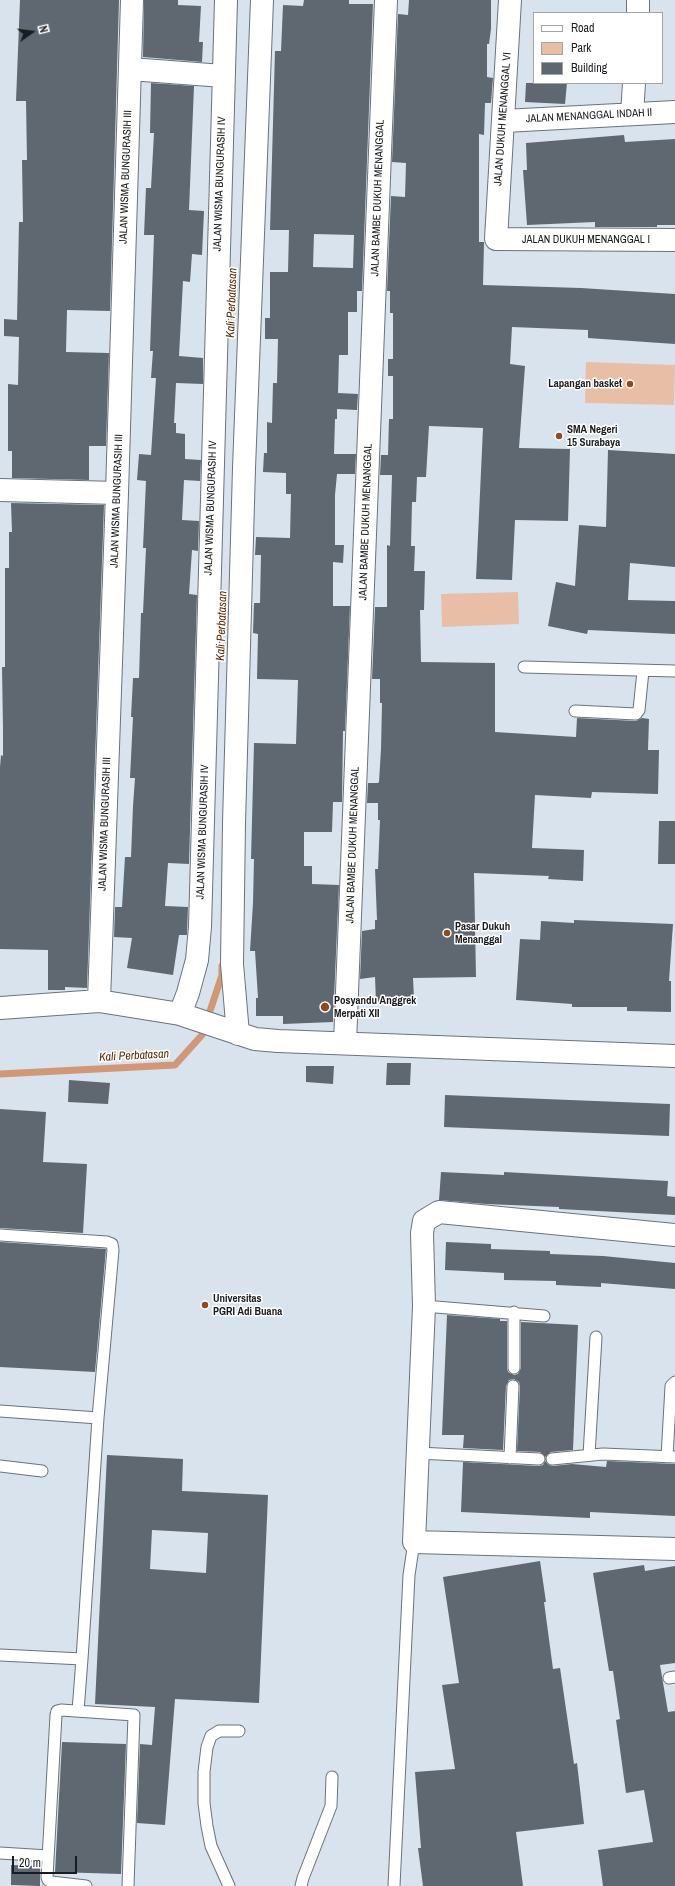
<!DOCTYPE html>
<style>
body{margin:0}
#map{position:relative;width:675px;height:1886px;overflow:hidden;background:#d9e3ed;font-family:"Archivo Narrow",sans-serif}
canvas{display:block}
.legend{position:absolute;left:533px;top:12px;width:130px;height:72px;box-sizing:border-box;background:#fff;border:1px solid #a3a4a5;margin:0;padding:5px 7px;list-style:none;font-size:12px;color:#181b1f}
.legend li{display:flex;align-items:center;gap:8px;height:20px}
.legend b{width:20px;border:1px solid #a3a4a5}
.north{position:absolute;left:12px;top:12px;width:40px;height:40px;-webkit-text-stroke:3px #fff;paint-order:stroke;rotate:76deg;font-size:11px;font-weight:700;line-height:16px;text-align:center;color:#181b1f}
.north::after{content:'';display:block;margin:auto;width:14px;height:18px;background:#181b1f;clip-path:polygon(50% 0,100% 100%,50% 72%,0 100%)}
.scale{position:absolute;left:12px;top:1856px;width:65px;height:18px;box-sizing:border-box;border:2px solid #181b1f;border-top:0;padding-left:5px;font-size:12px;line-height:14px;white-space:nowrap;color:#181b1f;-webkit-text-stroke:3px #fff;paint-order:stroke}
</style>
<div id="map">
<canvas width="675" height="1886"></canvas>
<ul class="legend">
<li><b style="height:5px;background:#fff"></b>Road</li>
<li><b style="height:11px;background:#e9bea7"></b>Park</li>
<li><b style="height:11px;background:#5f6871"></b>Building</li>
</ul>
<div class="north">N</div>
<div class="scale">20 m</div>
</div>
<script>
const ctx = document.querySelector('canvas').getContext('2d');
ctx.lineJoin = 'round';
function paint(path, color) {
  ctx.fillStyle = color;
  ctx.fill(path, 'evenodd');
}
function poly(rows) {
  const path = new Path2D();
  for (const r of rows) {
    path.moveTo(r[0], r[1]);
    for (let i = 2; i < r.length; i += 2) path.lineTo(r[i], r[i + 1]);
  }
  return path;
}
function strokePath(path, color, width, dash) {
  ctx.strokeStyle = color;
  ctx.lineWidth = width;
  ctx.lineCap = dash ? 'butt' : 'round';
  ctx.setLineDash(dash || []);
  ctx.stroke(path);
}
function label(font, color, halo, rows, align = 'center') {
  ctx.font = font + ' "Archivo Narrow",sans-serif';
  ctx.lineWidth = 3;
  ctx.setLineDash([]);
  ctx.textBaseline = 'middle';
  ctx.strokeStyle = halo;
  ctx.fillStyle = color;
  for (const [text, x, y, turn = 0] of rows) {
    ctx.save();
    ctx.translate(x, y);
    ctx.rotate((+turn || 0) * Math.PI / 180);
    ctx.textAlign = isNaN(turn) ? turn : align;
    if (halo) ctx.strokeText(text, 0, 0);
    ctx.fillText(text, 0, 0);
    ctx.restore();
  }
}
const green = poly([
 [586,362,675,365,674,405,585,403],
 [518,592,519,624,442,627,441,594]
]);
const stream = poly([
 [0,1074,175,1065,202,1035,222,975,222,966]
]);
const building = poly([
 [20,0,119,0,110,311,67,310,66,352,109,353,106,446,89,446,89,480,12,478,12,451,8,451,8,384,18,385,19,337,4,336,4,319,17,320,19,222,23,222,22,160,27,160,26,101,16,101],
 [144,0,178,0,178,5,201,6,199,42,203,42,202,62,143,57],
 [304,0,349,0,349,4,373,4,362,291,357,291,357,312,348,312,348,355,339,355,338,393,358,394,357,410,337,409,337,419,335,419,334,454,356,454,355,474,337,474,335,495,335,545,344,545,343,563,333,562,333,606,350,606,345,731,343,731,342,802,333,802,332,832,304,832,304,866,312,866,312,884,339,885,333,1022,283,1024,283,1016,256,1016,256,998,258,998,255,951,250,951,253,903,254,859,251,859,254,743,296,744,298,680,257,679,258,634,253,633,254,603,260,603,261,555,255,555,256,537,290,538,291,494,286,494,286,473,263,472,264,453,267,453,267,422,272,423,273,383,277,383,278,339,265,339,265,318,270,318,270,272,288,272,289,230,270,230,275,51,281,51,283,5,303,6],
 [314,234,354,235,353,268,313,267],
 [409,0,491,0,491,29,489,44,487,44,487,77,493,78,491,103,485,103,484,135,479,134,479,242,484,242,483,285,581,288,675,294,675,344,588,338,588,330,512,327,510,364,525,366,519,448,570,449,568,521,515,520,512,580,476,579,483,428,429,426,426,477,417,477,416,502,412,502,411,546,415,546,414,571,425,571,424,610,420,610,421,662,495,663,495,732,576,737,577,718,636,721,642,718,649,719,648,750,659,750,658,794,592,792,591,798,535,795,532,848,584,850,583,881,548,879,549,876,474,873,476,977,413,978,414,999,376,1002,375,977,360,979,362,931,375,929,375,920,377,920,375,869,378,869,380,820,378,820,378,803,367,803,368,783,378,783,379,782,381,749,382,703,380,703,380,679,372,679,375,607,387,607,387,545,390,546,392,475,380,475,381,455,388,455,389,419,393,419,393,376,388,376,388,359,393,359,393,313,390,313,390,291,387,291,391,196,405,197,406,163,392,162,398,14,408,15],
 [151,83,194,86,189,210,204,211,202,255,192,254,190,282,183,281,179,356,203,358,203,384,176,383,174,423,176,423,176,433,185,434,185,459,201,460,200,481,184,480,182,520,199,521,198,551,192,550,189,594,197,595,189,864,168,863,165,906,188,907,187,935,179,935,173,975,127,968,132,938,114,937,115,907,122,907,125,857,131,857,133,806,135,778,130,778,133,717,131,717,133,678,139,678,141,613,143,613,146,548,143,548,146,481,137,480,139,454,151,455,156,378,151,378,153,351,150,351,154,235,144,235,146,188,151,188,154,133,150,133],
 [526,83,567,83,565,104,525,102],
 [624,135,625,142,675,139,675,225,657,225,657,227,595,227,595,222,527,225,523,170,527,170,526,143],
 [608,450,675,454,675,567,630,563,628,600,675,601,675,634,588,630,587,634,548,626,556,582,575,586,579,525,606,527],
 [11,503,104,505,87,988,65,987,65,990,48,990,48,950,0,949,0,767,1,755,3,756,3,729,2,667,5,667,5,568,9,568,9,532,12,532],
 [659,821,675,821,675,864,658,864],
 [574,920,673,924,669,981,671,981,671,1012,627,1011,627,1007,572,1007,572,1004,516,1000,520,939,540,940,541,921,574,923],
 [387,1063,411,1063,410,1085,386,1085],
 [306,1066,334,1066,333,1084,306,1082],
 [69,1080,110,1083,108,1104,68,1102],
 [445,1095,670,1104,669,1136,444,1127],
 [0,1109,46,1112,43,1162,87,1164,83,1233,0,1228],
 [441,1172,504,1175,504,1172,668,1181,667,1196,675,1197,675,1215,559,1209,559,1207,486,1204,439,1200],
 [0,1242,106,1249,95,1372,0,1367],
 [446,1242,491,1244,491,1249,550,1251,550,1254,603,1256,675,1263,675,1289,601,1283,601,1287,556,1285,556,1281,504,1280,504,1273,445,1270],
 [447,1315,500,1319,500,1321,507,1321,507,1368,508,1372,514,1375,518,1374,521,1368,521,1322,578,1325,573,1450,551,1452,545,1457,540,1452,517,1451,520,1386,519,1382,514,1379,509,1380,506,1386,503,1450,463,1448,464,1435,442,1435],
 [107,1455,183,1459,182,1491,268,1495,259,1703,175,1699,165,1825,137,1823,140,1744,152,1745,155,1707,95,1704],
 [152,1530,208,1533,206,1573,150,1569],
 [545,1461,549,1465,553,1466,572,1464,606,1467,607,1461,675,1464,675,1516,590,1512,590,1518,461,1512,463,1462,539,1466,543,1465],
 [540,1561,546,1602,544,1602,553,1669,560,1668,574,1764,577,1763,584,1824,516,1832,523,1886,423,1886,418,1848,421,1848,415,1772,455,1769,442,1685,459,1683,443,1577],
 [644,1565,645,1571,675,1566,675,1663,660,1665,668,1712,675,1711,675,1886,603,1886,598,1850,653,1842,644,1790,626,1793,616,1720,620,1719,613,1671,609,1671,593,1573],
 [62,1742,126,1744,121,1874,55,1872],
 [11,1865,40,1866,40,1886,11,1885]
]);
const service = poly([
 [524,667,675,671],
 [575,711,636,714,639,710,643,671],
 [0,1235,107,1242,112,1244,113,1250,98,1418],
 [424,1306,544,1316],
 [514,1312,514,1368],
 [0,1411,98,1418,82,1659,0,1655],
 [418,1453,539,1459],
 [589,1455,596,1337],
 [667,1457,671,1386,675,1382],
 [510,1458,513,1386],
 [552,1459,603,1454,675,1457],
 [0,1466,42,1471],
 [669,1678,675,1677],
 [78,1711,82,1659],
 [0,1853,48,1856],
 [86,1886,51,1882,48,1880,47,1877,56,1715,57,1711,61,1710,134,1715,128,1886],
 [229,1886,211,1846,207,1826,204,1803,204,1772,207,1747,211,1736,219,1731,239,1731],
 [301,1886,303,1878,331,1806,332,1777],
 [394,1886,409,1575,414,1542]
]);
const minor = poly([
 [510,0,496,239,675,240],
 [638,13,638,0],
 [130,69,223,76],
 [632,114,634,83],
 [504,121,675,112],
 [0,490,117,493],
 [99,1001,117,493,132,0],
 [0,1008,99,1001,180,1014,255,1039,278,1041,675,1056],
 [180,1014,188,993,197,960,200,927,226,0],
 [238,1034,232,964,234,823,244,468,262,0],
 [345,1043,386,0],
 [675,1235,439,1212,424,1221,422,1233,424,1306,414,1542,675,1549]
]);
const markers = [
 [630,384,4,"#8f4b1f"],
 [559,436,4,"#8f4b1f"],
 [447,933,4,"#8f4b1f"],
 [325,1007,5,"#8f4b1f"],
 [205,1305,4,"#8f4b1f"]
];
const streetNames = [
 ["JALAN MENANGGAL INDAH II",589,116,-3],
 ["JALAN DUKUH MENANGGAL VI",503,119,-86],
 ["JALAN WISMA BUNGURASIH III",126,177,-88],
 ["JALAN WISMA BUNGURASIH IV",220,184,-88],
 ["JALAN BAMBE DUKUH MENANGGAL",378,198,-88],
 ["JALAN DUKUH MENANGGAL I",586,240],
 ["JALAN WISMA BUNGURASIH III",117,501,-88],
 ["JALAN WISMA BUNGURASIH IV",211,508,-88],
 ["JALAN BAMBE DUKUH MENANGGAL",366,522,-88],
 ["JALAN WISMA BUNGURASIH III",105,824,-88],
 ["JALAN WISMA BUNGURASIH IV",203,832,-88],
 ["JALAN BAMBE DUKUH MENANGGAL",353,845,-88]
];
const poiNames = [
 ["Lapangan basket",622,384,"right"],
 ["SMA Negeri",567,430],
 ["15 Surabaya",567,443],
 ["Pasar Dukuh",455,927],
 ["Menanggal",455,940],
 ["Posyandu Anggrek",334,1001],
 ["Merpati XII",334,1014],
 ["Universitas",213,1299],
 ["PGRI Adi Buana",213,1312]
];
const waterNames = [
 ["Kali Perbatasan",232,303,-88],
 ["Kali Perbatasan",222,626,-88],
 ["Kali Perbatasan",134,1056,-3]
];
paint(green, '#e9bea7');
strokePath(stream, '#d19878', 7);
paint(building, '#5f6871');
strokePath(service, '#6a737c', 13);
strokePath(minor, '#6a737c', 24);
strokePath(service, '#fff', 11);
strokePath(minor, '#fff', 22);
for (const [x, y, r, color] of markers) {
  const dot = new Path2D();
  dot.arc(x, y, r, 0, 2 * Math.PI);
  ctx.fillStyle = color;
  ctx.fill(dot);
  strokePath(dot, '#fff', 1.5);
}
label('11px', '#181b1f', '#fff', streetNames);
label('bold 11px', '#181b1f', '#fff', poiNames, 'left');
label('italic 12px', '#5e2a04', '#fff', waterNames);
</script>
